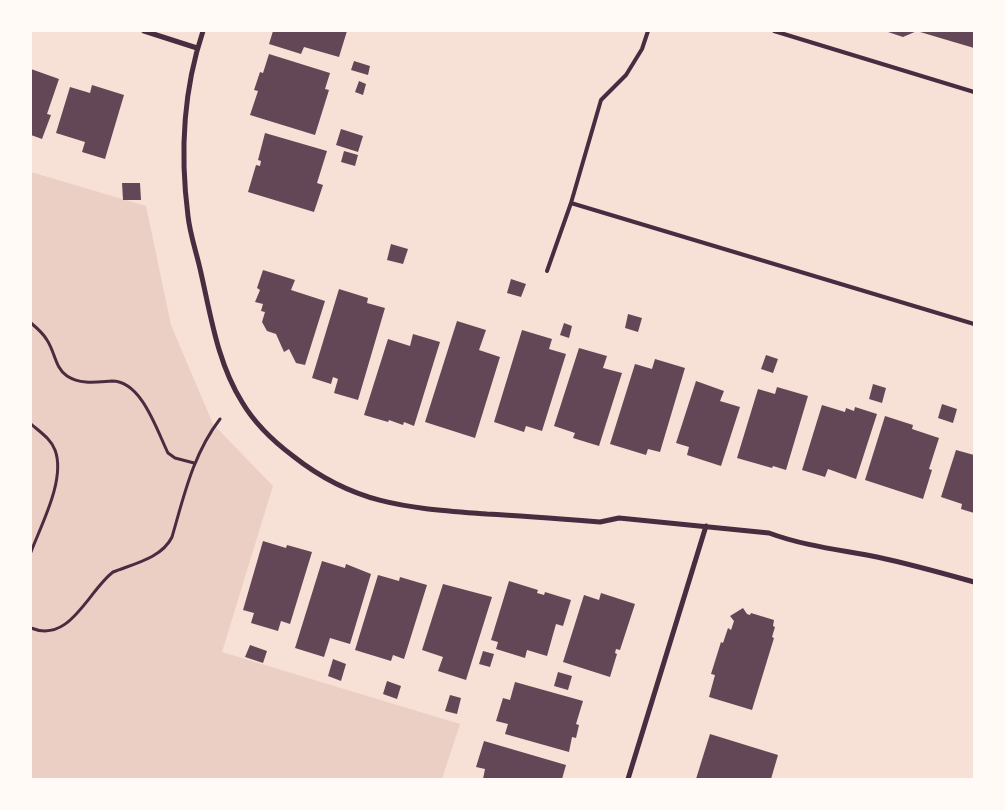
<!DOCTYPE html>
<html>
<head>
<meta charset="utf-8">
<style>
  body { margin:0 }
  #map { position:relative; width:1005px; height:810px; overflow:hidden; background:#f7e1d7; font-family:"Fira Sans Condensed",sans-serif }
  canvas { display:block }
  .frame { position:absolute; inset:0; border:32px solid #fffaf5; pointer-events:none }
</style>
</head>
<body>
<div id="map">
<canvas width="1005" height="810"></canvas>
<div class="frame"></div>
</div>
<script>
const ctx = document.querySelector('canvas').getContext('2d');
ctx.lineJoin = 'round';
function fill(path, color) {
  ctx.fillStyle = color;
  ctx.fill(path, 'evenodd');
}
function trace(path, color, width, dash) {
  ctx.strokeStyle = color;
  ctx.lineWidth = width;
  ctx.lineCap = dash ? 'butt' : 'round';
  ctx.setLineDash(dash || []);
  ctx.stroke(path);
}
const green = new Path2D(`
  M31 172 146 206 171 325 213 424 273 486 222 652 460 724 442 779H31Z`);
const building = new Path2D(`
  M273 31H347L339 57 304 47 301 54 269 44Z
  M885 31H917L903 37Z
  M920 31H974V48L920 32Z
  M269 54 330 73 325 89 329 90 315 135 250 115 258 91 254 90 260 72 263 73Z
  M354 61 370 66 368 75 351 70Z
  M31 69 59 79 47 114 51 115 42 139 31 135Z
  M359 81 366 84 363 95 355 92Z
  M92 85 124 95 105 159 82 152 85 142 56 133 70 87 90 93Z
  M341 129 363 136 358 152 336 145Z
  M265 133 327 151 317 183 323 185 314 212 248 192 256 165 260 166 261 161 258 160Z
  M344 151 358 155 355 166 341 162Z
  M122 183H140L141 200H123Z
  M391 244 408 249 403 264 387 260Z
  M263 270 295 280 291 290 325 301 305 365 296 363 289 349 284 352 276 334 267 331 262 322 265 312 261 311 263 304 255 302 260 290 257 288Z
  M511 279 526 284 521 297 507 293Z
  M339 289 368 298 367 303 385 308 358 400 334 393 338 379 333 377 331 384 312 378Z
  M628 314 642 318 638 332 625 328Z
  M457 321 486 330 479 350 500 357 475 438 425 422Z
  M564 323 572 326 569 338 560 335Z
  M522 330 552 339 549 349 566 354 542 431 526 426 524 432 494 422Z
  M413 334 440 342 414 426 404 422 403 425 389 420 388 422 364 415 388 339 410 346Z
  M579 348 607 356 603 368 622 373 599 446 573 438 575 433 554 426Z
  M766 355 778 359 773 373 761 369Z
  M655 359 685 368 660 452 648 449 646 455 610 444 635 364 652 369Z
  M696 381 724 391 720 401 740 407 721 466 687 455 689 447 676 443Z
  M873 384 886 388 882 403 869 399Z
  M777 387 808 396 786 470 773 466 772 468 737 458 758 389 775 394Z
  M942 404 957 409 953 423 938 418Z
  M822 405 845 412 846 408 854 411 855 407 877 414 856 479 828 469 825 477 802 470Z
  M885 416 913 425 912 429 939 438 929 469 932 470 923 499 865 480Z
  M956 450 974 455V513L961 509 962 504 941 497Z
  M263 541 286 548 287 545 312 552 290 624 281 621 278 631 251 623 254 613 243 610Z
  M322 561 345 568 346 564 371 574 350 644 330 638 324 657 295 648Z
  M378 575 399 581 400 577 427 585 404 659 393 655 391 661 355 650Z
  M509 581 538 590 537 593 544 595 545 592 571 600 563 626 556 624 547 656 527 650 525 658 496 649 498 642 491 640Z
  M443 584 492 597 466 680 438 671 443 657 422 650Z
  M601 593 635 604 620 650 616 649 615 653 617 654 610 677 563 662 584 595 599 600Z
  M743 608 747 614 750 615 751 613 774 620 773 626 775 627 772 637 774 638 752 710 709 697 715 675 711 674 721 642 723 643 728 628 731 630 734 621 730 616Z
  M250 645 267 651 263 663 245 657Z
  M483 651 494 654 490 667 479 664Z
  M333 659 346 664 341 681 328 676Z
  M558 672 572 676 568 690 554 686Z
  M387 681 401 686 397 699 383 694Z
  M515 682 583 701 576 724 579 725 576 738 572 737 569 752 505 734 508 724 496 721 503 698 510 700Z
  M450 695 461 698 457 714 445 711Z
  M710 734 778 755 771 779H696Z
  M484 741 566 765 562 779H483L485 769 476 767Z`);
const path = new Path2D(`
  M31 323C37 328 43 333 47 340 55 352 55 368 67 376 81 385 97 382 112 381 142 381 157 431 168 453L175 458 194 463
  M31 424C40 432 51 439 55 450 66 479 41 525 31 552
  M31 628C70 644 88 591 113 572 133 564 162 558 172 537 184 496 193 454 220 419`);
const service = new Path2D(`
  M774 31 974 92
  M571 203 974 324
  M547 271 571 203 601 100 626 75 642 49 648 31`);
const minor = new Path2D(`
  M144 31 197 48
  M203 31C183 91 180 154 188 216 190 235 197 254 201 273 211 317 218 364 242 402 255 424 273 441 293 456 356 506 410 508 487 514 524 516 562 519 600 522L619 518 769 533C804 546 841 550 877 557 910 564 942 573 974 582
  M628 779 706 526`);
fill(green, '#ebcfc5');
fill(building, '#644757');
trace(path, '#4a2c40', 3);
trace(service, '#4a2c40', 4);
trace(minor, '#4a2c40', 5);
</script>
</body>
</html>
